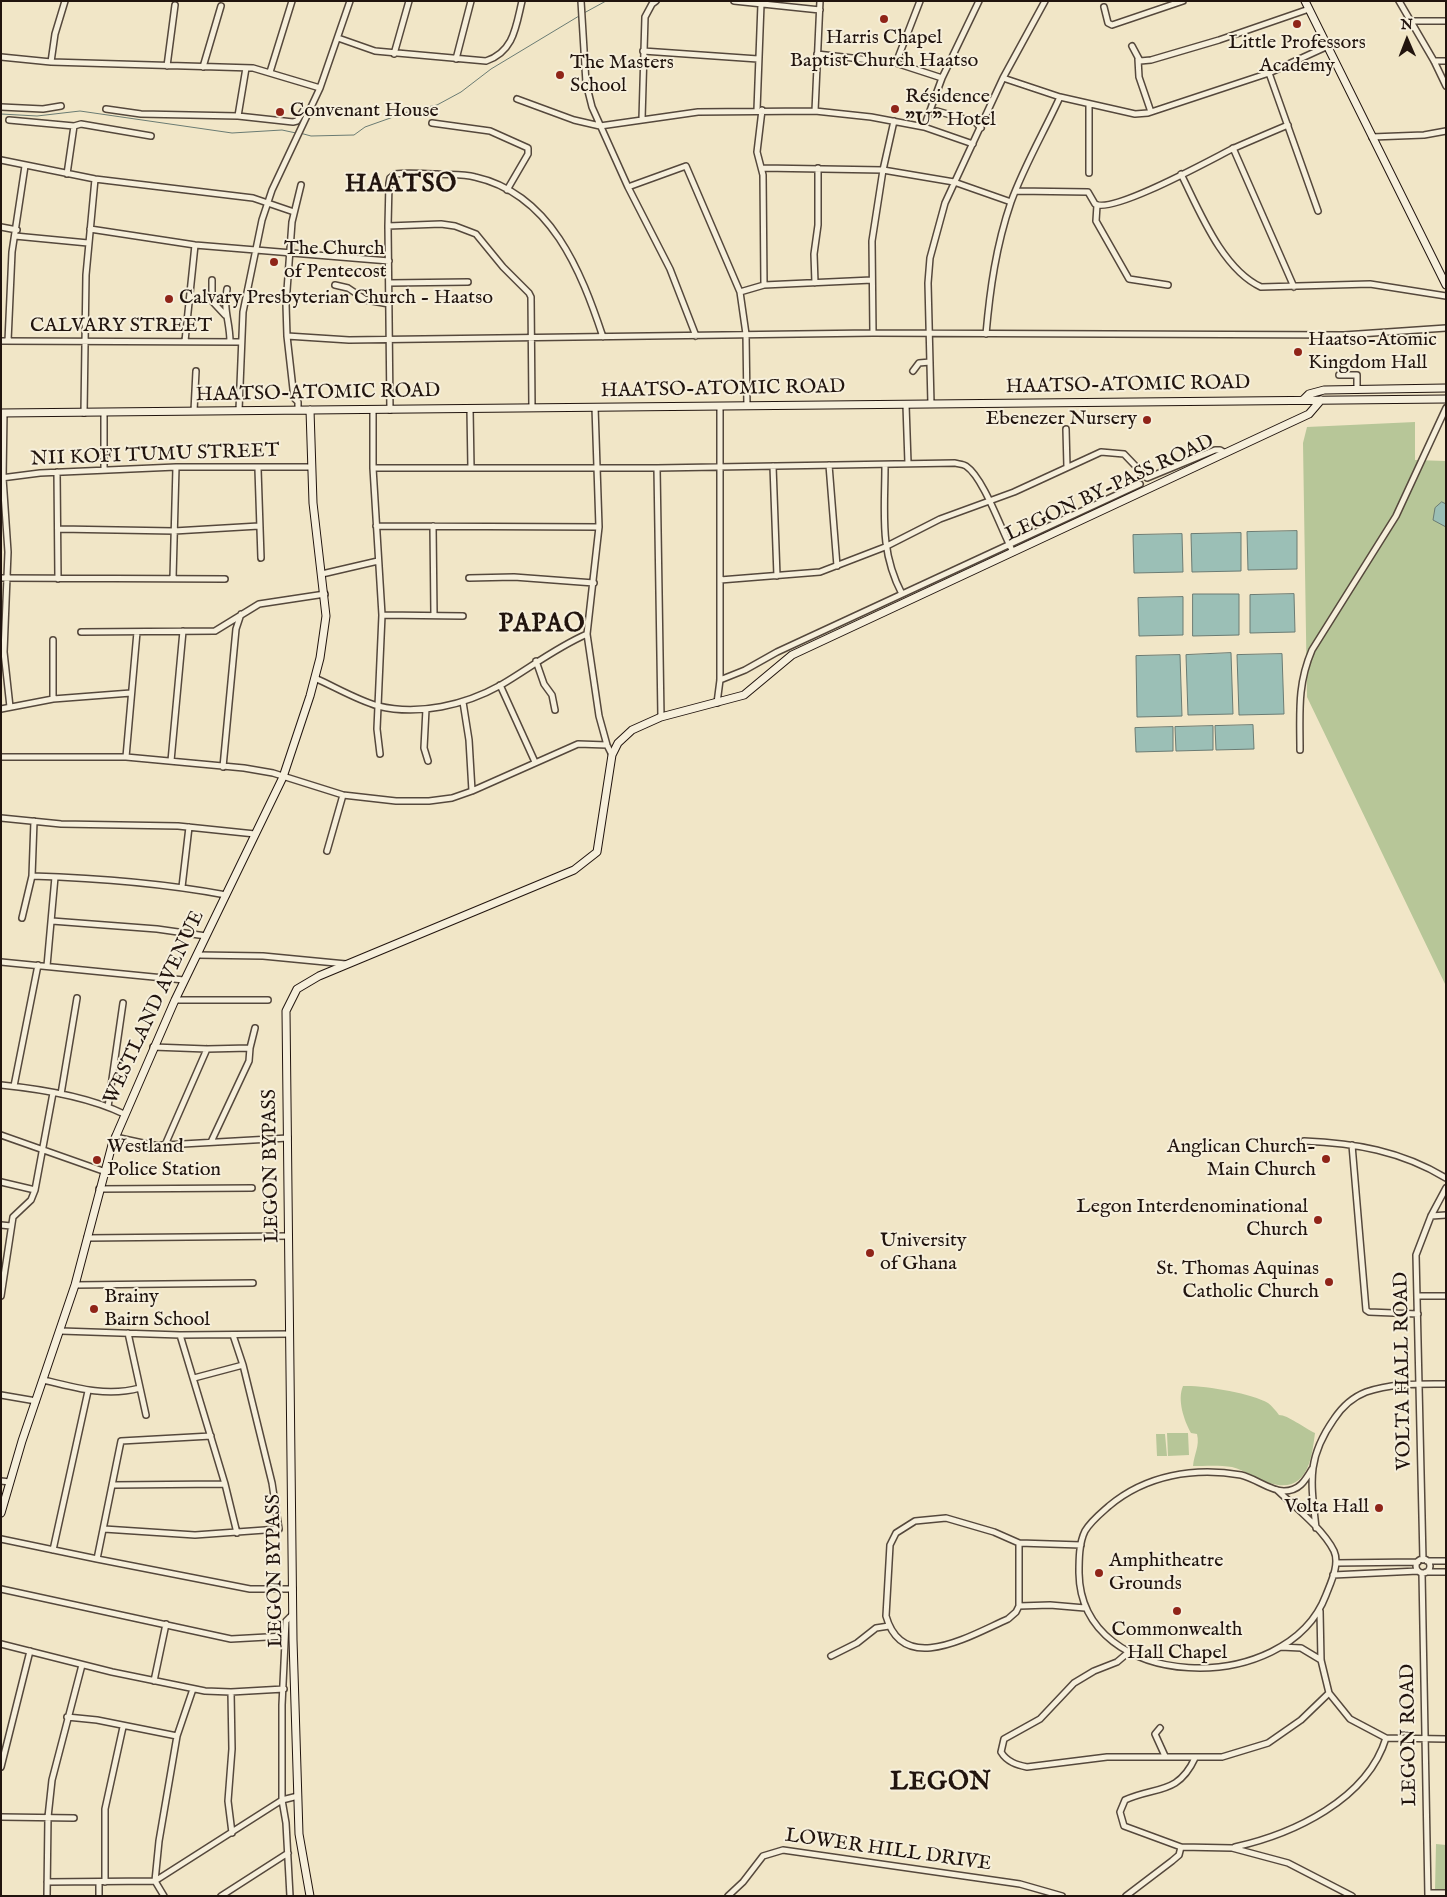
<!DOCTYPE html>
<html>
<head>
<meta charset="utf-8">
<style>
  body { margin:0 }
  #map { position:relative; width:1447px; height:1897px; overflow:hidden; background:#f1e6c7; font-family:"IM FELL English",serif }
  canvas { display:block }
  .frame { position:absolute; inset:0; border:2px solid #21140e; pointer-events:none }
  .north { position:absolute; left:1382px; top:15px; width:50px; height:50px; -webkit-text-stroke:4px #f6efdb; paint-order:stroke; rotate:359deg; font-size:14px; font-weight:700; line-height:20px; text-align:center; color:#21140e }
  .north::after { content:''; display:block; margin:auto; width:18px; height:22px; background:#21140e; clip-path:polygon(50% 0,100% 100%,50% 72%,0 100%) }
</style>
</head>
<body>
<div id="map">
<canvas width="1447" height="1897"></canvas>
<div class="frame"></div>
<div class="north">N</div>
</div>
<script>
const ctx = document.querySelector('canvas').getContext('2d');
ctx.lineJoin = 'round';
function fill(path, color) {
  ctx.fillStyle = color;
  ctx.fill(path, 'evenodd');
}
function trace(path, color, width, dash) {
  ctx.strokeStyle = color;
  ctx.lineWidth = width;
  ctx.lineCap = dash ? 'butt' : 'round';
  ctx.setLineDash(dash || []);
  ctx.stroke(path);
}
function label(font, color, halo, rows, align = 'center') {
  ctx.font = font + ' "IM FELL English",serif';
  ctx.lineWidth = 4;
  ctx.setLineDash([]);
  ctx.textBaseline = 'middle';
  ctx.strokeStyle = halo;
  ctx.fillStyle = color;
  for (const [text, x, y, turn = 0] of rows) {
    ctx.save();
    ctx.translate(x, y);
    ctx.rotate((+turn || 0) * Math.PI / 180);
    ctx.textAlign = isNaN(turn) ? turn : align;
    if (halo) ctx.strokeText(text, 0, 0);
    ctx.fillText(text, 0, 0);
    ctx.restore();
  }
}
const green = new Path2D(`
  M1415 422V460L1446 461V986L1307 697 1303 443 1307 427Z
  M1183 1386C1202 1385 1252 1393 1268 1403 1272 1406 1276 1411 1279 1415 1288 1415 1304 1428 1315 1433 1312 1455 1309 1489 1278 1485 1263 1483 1247 1471 1232 1467 1220 1465 1205 1466 1193 1466 1194 1454 1200 1446 1197 1434L1191 1433C1184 1420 1177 1400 1183 1386Z
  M1167 1433H1188L1189 1455 1168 1456Z
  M1156 1434H1165L1167 1456H1157Z
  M1436 1844 1446 1845V1890H1435Z`);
const water = new Path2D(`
  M1442 502 1446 504V527L1433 520 1435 508Z
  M1297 531V569L1248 570 1247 532Z
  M1241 533V571L1192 572 1191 534Z
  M1182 534 1183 572 1134 573 1133 535Z
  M1193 594H1239V635L1193 636Z
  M1294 594 1295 632 1250 633V595Z
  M1183 597V635L1139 636 1138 598Z
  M1231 653 1233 714 1188 715 1186 655Z
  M1282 654 1284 714 1239 715 1237 655Z
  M1180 655 1182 716 1137 717 1136 656Z
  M1253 725 1254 749 1216 750 1215 726Z
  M1213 726V750L1176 751 1175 727Z
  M1173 727V751L1136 752 1135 728Z`);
const stream = new Path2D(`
  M584 13 606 1
  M1 114 37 116 80 111 232 133 282 130 296 133
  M300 133 311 136 354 135 365 127 413 110 437 105 461 92 491 69 579 16`);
const street = new Path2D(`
  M581 1 586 83 592 107 628 187 670 269 696 336
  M734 1 820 10
  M1399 1 1434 61 1446 86
  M1104 7 1108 23 1112 25 1183 1
  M1410 21H1446
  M338 38 375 51 486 61C514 52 516 26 522 1
  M1132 46 1140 61 1151 60 1219 40 1309 9
  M643 51 758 59
  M394 54 409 1
  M817 54 896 63 942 78
  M1 57 51 62 253 68 320 88
  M456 59 471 1
  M1138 59 1139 77 1151 112
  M1434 61H1446
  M51 62 55 34 65 1
  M896 63 920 1
  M167 66 175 5
  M203 67 221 6
  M270 72 292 1
  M1269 73 1318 211
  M1003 78 1060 97 1135 114 1148 113 1269 73 1328 46
  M517 99 574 120 600 126 698 112 815 111 871 117 924 127 973 144
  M1089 104V173
  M1 107 43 109 61 106
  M106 109 141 114 238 116 246 68
  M757 110 761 4
  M762 110 757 152 763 175 764 285
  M815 111 820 1
  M937 111 975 122 981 128
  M238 116 293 122 297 121 303 111 310 112
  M642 119 645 17 652 4 656 1
  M9 120 74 126 81 124 151 136
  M432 123 490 131 528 148V154L507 190
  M924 127 942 78 979 1
  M1372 137 1424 135 1446 131
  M1233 148 1294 287
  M1 160 95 179 253 198 294 212
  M762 168 883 170 954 182 1011 202
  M67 174 74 126
  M1181 174C1199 210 1222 269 1261 287L1370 284 1446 296
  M628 187 686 166 740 292 746 334 747 406
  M1016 191 1088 192 1095 204C1113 214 1210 160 1232 149 1250 141 1269 133 1288 125
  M1097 205 1096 221 1129 279 1168 285
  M388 226 441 224 455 226 476 234 503 267 529 293 531 297 532 408
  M1 227 17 230
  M90 229 195 245 389 261
  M15 236 88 243
  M212 280V301L225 315
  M389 283 468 282
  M815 283 814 254 818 225V168
  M335 285 348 288 366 300 389 304
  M227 289C223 312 230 321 230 342
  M740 292 764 285 872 280
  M873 333 872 241 883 170 894 121
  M986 334C990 289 996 246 1011 202 1024 166 1044 132 1060 97
  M287 336 349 340 873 333 1344 335 1446 328
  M1 341 241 342
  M8 341 12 252 25 166
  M185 341 195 245
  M913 371 919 363 930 362
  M1339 375H1357V390
  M931 404 928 283 930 258 945 203 1003 78 1045 1
  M906 405 908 463
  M595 407 599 527 587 634 599 716 607 745 612 755
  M470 409 471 468
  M239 410 243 312 262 220 272 190 320 88 350 1
  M298 410V402L294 398 287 336 286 304 292 222 301 185
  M373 410V468L382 615 377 729 380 754
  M390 410 388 226 389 183 390 178 395 174C408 172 423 174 437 174 449 175 463 174 475 177 551 194 581 271 603 337
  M194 411 196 371
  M4 413 3 478 8 552 4 652 10 707
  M84 413 86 275 95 179
  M104 413V470
  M1066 429 1067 467
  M829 465 837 566
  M885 465C885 513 879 550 902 594
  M773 466 777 576
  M373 468H657L955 463C958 464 963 464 966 466 984 478 1002 532 1013 552
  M657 468 661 717
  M258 469 261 558
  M57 472 58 579
  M1 478 40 473 176 467H311
  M376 526 599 527
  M433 526 434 615
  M59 529 174 531 259 526
  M322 574 378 561
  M1 578 225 579
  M173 578 176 467
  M469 578 514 577 594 583
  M720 580 820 572 885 547 940 519 1014 492 1101 452 1124 454 1147 478 1215 450H1220L1225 453
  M382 615 463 616
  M81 632 215 631 259 604 325 594
  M536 661 544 684 552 695 555 710
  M315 678C335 687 357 700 378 706 419 716 465 705 501 685 530 668 555 648 587 634
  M720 680 745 670 777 652 1140 484
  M500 685 535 762
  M53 699V640
  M463 702 469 740 472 791
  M717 703 720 680V406
  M1 709 53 699 131 693
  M426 709 424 748 428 761
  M1300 750C1300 713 1297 685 1312 650L1396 516 1446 408
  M1 757H126L244 768 273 773 343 795 396 801H429L452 798 472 791 578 744 607 745
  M126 757 137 632
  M171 761 183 631
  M223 767 236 629 241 614
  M1 818 61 824 178 826 255 834
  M327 851 343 795
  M32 876C98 878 162 883 226 895
  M182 887 189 827
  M22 918 32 876 34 821
  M52 921 157 929 206 936
  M197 955 263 956 346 964
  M1 962 184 980
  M47 966 55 877
  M175 1000H268
  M153 1047 207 1049 250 1048 255 1028
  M1 1085C41 1089 87 1096 124 1114
  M14 1086 38 965
  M61 1094 77 998
  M108 1107 123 1003
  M1 1135 103 1171
  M115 1137 152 1145H165L288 1138
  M1304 1141C1355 1143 1401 1151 1446 1178
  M211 1142 249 1061 250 1048
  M165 1145 207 1049
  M1352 1145 1366 1310 1369 1312 1418 1314
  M1 1182 35 1190
  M99 1189 252 1188
  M1431 1216 1446 1215
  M1 1225 11 1226
  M87 1238 289 1236
  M75 1285 253 1283
  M1 1296 13 1217 31 1200 35 1190 53 1093
  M1417 1296H1446
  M61 1331 180 1335 290 1334
  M128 1333 146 1415
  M180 1335 225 1484 237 1533
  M194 1378 243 1365
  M44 1380C76 1388 107 1397 140 1388
  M1 1395 36 1401
  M1 1481 10 1482
  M113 1485 225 1484
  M1277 1490C1294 1506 1323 1529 1334 1551 1340 1564 1331 1582 1326 1595 1287 1698 1081 1693 1079 1573 1079 1560 1079 1543 1085 1531 1091 1521 1100 1514 1109 1506 1146 1475 1194 1467 1241 1475 1255 1478 1270 1491 1284 1491 1299 1491 1305 1481 1312 1469
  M1316 1528C1311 1482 1306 1459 1334 1419 1342 1407 1353 1397 1366 1392 1391 1383 1419 1384 1446 1384
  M104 1529 195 1535 279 1529 272 1483 243 1365 233 1335
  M1 1539 97 1559 121 1441 211 1436
  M1019 1543V1606
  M1081 1545 1019 1543 994 1532 946 1518 915 1521 896 1533 890 1545 886 1616C903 1677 971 1635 1008 1619L1016 1612 1019 1606 1050 1605 1085 1608
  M53 1550 88 1391
  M97 1559 250 1589H293
  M1416 1566a7 7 0 1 1 14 0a7 7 0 1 1-14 0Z
  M1423 1560 1416 1255 1431 1216 1446 1188
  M1427 1561H1446
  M1336 1563 1418 1562
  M1426 1572H1446
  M1422 1573 1428 1896
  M1333 1575 1418 1571
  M1 1589 231 1639 285 1636
  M1320 1611 1321 1660 1329 1693 1350 1719 1386 1738 1446 1739
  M1 1644 112 1672 205 1691 231 1692 284 1689
  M1281 1647 1301 1648 1321 1660
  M1130 1651 1117 1662 1094 1671 1074 1683 1040 1719 1004 1739 1001 1752C1007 1762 1017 1765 1027 1767L1107 1757H1222L1268 1743 1301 1720 1329 1693
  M831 1656 857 1643 876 1628 889 1626
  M154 1681 166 1624
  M231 1692 232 1749 228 1801 232 1833
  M67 1717 97 1720 177 1736
  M1160 1728 1155 1734 1165 1756
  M1195 1758C1178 1795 1156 1786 1125 1800L1120 1812 1124 1826 1181 1847 1232 1848 1288 1863 1352 1896
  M1 1767 30 1651
  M1 1817 74 1818
  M1235 1847C1293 1834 1367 1800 1386 1738
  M47 1882 155 1881 282 1800 298 1796
  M99 1882V1896
  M105 1882V1809L123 1727
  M1428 1893H1446
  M47 1896 48 1817 52 1780 82 1665
  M164 1896 155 1881 159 1841 177 1736 193 1689
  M221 1896 288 1853
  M290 1896 286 1823 282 1800V1705L286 1621 292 1615
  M728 1896 743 1882 763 1856 783 1850 1020 1884 1062 1896
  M1126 1896 1172 1861 1179 1855 1181 1847`);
const secondary = new Path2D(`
  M1305 1 1446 285
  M1303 400 1309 394 1324 390 1446 388
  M1 413 1446 399
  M1 1513 22 1441 75 1285 112 1145 175 1000 283 777 310 696 320 658 326 616 313 503 310 410
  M310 1896 299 1834 293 1640 286 1011 297 989 319 976 574 870 597 852 612 755 618 743 632 730 661 717 744 695 792 655 1281 427 1309 414 1321 400`);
const markers = [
  [884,19,5,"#8f2418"],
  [1297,24,5,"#8f2418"],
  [560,75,5,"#8f2418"],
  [895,109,5,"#8f2418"],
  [280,112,5,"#8f2418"],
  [274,262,5,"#8f2418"],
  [169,299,5,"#8f2418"],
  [1298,352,5,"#8f2418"],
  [1147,420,5,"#8f2418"],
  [1326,1159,5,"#8f2418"],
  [97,1160,5,"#8f2418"],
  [1318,1220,5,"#8f2418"],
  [870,1253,5,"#8f2418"],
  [1329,1282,5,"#8f2418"],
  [94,1309,5,"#8f2418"],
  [1379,1508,5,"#8f2418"],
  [1099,1573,5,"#8f2418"],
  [1177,1611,5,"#8f2418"]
];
const poiNames = [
  ["Harris Chapel",884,39,"center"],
  ["Baptist Church Haatso",884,62,"center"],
  ["Little Professors",1297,44,"center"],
  ["Academy",1297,67,"center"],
  ["The Masters",570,64],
  ["School",570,87],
  ["Résidence",905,98],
  ["\"U\" Hotel",905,121],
  ["Convenant House",290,112],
  ["The Church",284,250],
  ["of Pentecost",284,273],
  ["Calvary Presbyterian Church - Haatso",179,299],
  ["Haatso-Atomic",1308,341],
  ["Kingdom Hall",1308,364],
  ["Ebenezer Nursery",1137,420,"right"],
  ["Westland",107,1148],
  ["Police Station",107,1171],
  ["Anglican Church-",1316,1148,"right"],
  ["Main Church",1316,1171,"right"],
  ["Legon Interdenominational",1308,1208,"right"],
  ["Church",1308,1231,"right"],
  ["University",880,1242],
  ["of Ghana",880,1265],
  ["St. Thomas Aquinas",1319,1270,"right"],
  ["Catholic Church",1319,1293,"right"],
  ["Brainy",104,1298],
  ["Bairn School",104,1321],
  ["Volta Hall",1369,1508,"right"],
  ["Amphitheatre",1109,1562],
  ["Grounds",1109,1585],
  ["Commonwealth",1177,1631,"center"],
  ["Hall Chapel",1177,1654,"center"]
];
const streetNames = [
  ["CALVARY STREET",121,327],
  ["HAATSO-ATOMIC ROAD",1128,386,-1],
  ["HAATSO-ATOMIC ROAD",723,390,-1],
  ["HAATSO-ATOMIC ROAD",318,394,-1],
  ["NII KOFI TUMU STREET",155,456,-2],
  ["LEGON BY-PASS ROAD",1110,489,-25],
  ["WESTLAND AVENUE",155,1008,-65],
  ["LEGON BYPASS",272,1166,-91],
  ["VOLTA HALL ROAD",1404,1371,-91],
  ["LEGON BYPASS",276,1571,-91],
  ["LEGON ROAD",1410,1735,-91],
  ["LOWER HILL DRIVE",888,1851,8]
];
const districtNames = [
  ["HAATSO",401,186],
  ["PAPAO",542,626],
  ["LEGON",941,1784]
];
fill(green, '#b7c698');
fill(water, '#9bbfb6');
trace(water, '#6a7b73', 1);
trace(stream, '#6a7b73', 1);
trace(street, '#55483c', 8);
trace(secondary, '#21140e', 9);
trace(street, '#f6efdb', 5);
trace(secondary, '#f6efdb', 7);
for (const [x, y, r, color] of markers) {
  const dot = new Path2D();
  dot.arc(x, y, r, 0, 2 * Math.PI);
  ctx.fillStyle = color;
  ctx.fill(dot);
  trace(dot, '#f6efdb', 2);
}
label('20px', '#21140e', '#f6efdb', poiNames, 'left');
label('20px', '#21140e', '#f6efdb', streetNames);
ctx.letterSpacing = '1px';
label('bold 25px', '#21140e', '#f6efdb', districtNames);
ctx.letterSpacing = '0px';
</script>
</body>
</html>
